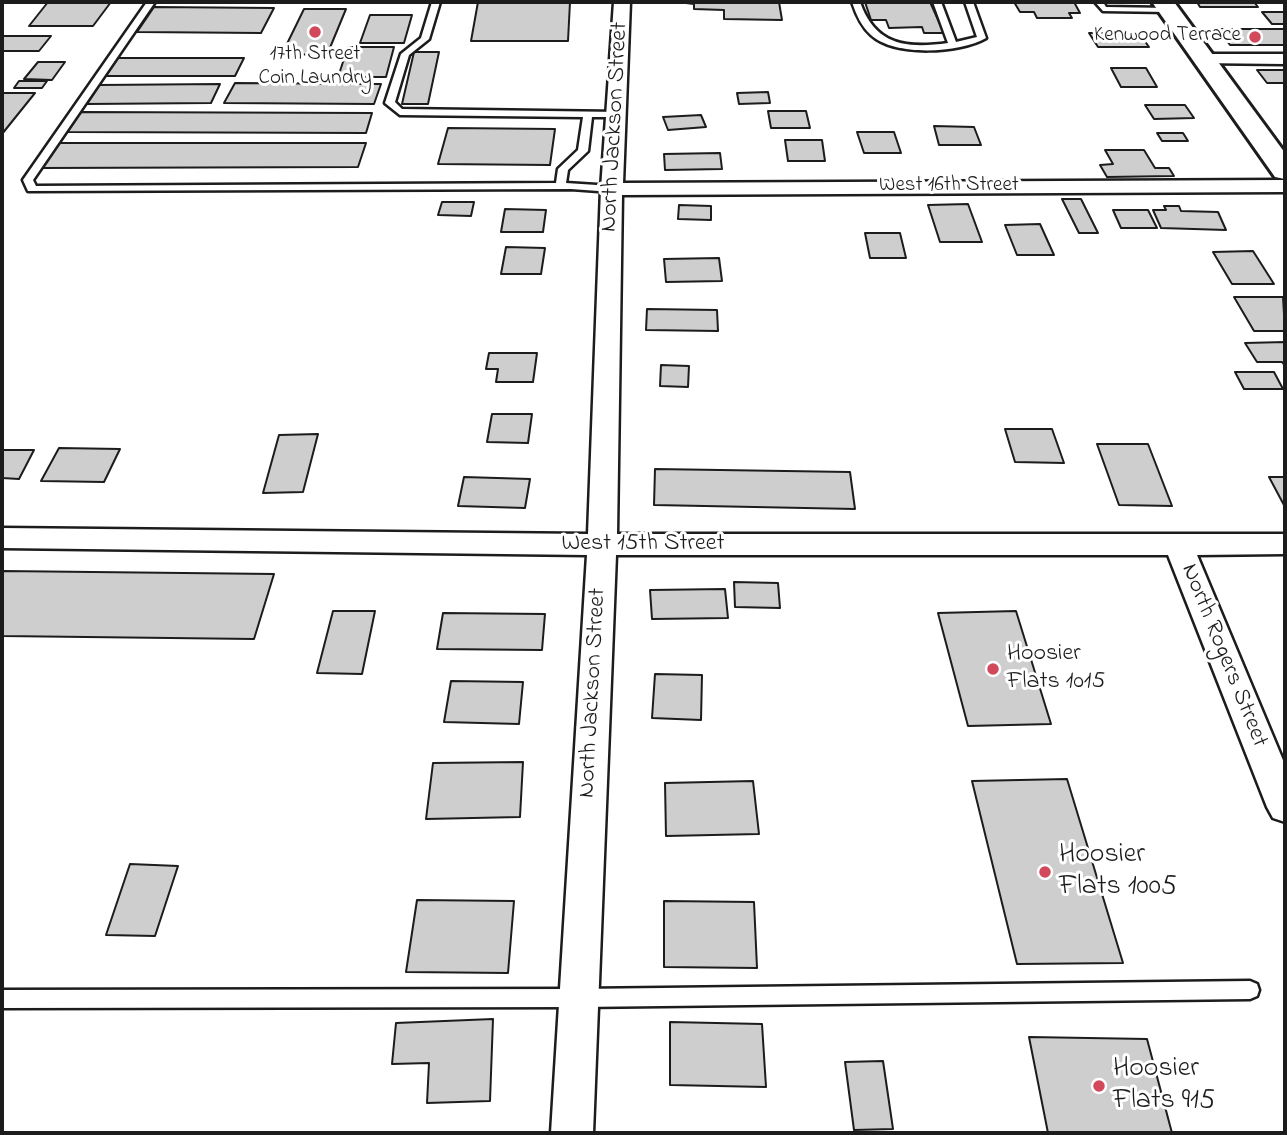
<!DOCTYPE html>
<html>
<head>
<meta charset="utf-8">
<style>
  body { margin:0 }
  #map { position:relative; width:1287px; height:1135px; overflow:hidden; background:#fff; font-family:"Indie Flower",sans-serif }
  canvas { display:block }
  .frame { position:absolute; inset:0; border:4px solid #1c1c1c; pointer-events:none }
</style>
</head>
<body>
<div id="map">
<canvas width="1287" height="1135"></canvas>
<div class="frame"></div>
</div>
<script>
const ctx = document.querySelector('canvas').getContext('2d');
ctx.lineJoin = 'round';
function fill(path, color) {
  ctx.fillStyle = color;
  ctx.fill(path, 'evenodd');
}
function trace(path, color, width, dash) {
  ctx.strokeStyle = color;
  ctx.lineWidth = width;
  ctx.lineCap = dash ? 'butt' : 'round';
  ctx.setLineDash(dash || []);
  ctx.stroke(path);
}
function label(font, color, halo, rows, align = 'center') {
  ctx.font = font + ' "Indie Flower",sans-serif';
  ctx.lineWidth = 6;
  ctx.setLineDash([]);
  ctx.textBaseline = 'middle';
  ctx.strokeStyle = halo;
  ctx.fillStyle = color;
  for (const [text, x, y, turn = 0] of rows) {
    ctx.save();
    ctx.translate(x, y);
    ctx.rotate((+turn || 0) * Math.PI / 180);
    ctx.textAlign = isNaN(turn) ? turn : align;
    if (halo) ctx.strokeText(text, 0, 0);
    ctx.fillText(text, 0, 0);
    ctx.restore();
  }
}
const building = new Path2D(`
  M48 2H111L93 26H29Z
  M478 2H570L568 41H471Z
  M678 2H779L782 20 724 19V10L694 9V4Z
  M865 2H930L944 33H924L922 27 889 28 886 20H871Z
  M1014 2H1074L1080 13H1069L1072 18H1037L1034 12H1020Z
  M1197 2H1254L1258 7H1200Z
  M154 7 274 8 261 33 137 32Z
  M304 9H346L327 55 282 54Z
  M1262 12H1285V24H1272Z
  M370 15H412L404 43H360Z
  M1218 29H1285V45H1230Z
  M1089 33H1139L1149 47H1098Z
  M2 36H51L39 51H2Z
  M348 47H394L386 77H338Z
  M414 52H439L428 104H402Z
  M116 58H244L235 76H105Z
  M38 62H65L52 80 24 79Z
  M1111 68H1146L1157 87H1121Z
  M1257 70H1285V83H1267Z
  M19 81H47L42 88H14Z
  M235 83 381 84 374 104 224 103Z
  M220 84 211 103 87 104 99 85Z
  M768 92 770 103 739 104 737 93Z
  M2 93H35L2 134Z
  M1145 105H1185L1194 118 1154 119Z
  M768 111H806L810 128H771Z
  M81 112 372 113 366 133 67 132Z
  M701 115 706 127 668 130 663 117Z
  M934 126 974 127 981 145H939Z
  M448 128 555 129 550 165 438 164Z
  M857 132H894L901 153H864Z
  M1157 133H1183L1188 141H1162Z
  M785 140H822L825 161H788Z
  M56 143H366L358 167 40 168Z
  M1105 150H1144L1155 168H1169L1174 176 1107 177 1100 165 1113 164Z
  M720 153 722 169 665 170 664 154Z
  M1062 199H1081L1098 233H1079Z
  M442 202H474L471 216 438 215Z
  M968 204 982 242H940L928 205Z
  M679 205 711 206V220L678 219Z
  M1164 206H1179L1181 211 1218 212 1226 230 1161 228 1153 210H1166Z
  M505 209 546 210 543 232H501Z
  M1113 210H1148L1157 228H1121Z
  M1040 224 1054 255H1017L1005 225Z
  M865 233H900L906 258H870Z
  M506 247 545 248 541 274H501Z
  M1253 251 1274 284H1232L1213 252Z
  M719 258 722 281 666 282 664 259Z
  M1234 297H1283L1285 331H1254Z
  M647 309 717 310 718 331 646 330Z
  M1285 342V366L1282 362H1257L1245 343Z
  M489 353H537L533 382H496L498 369H486Z
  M661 365 689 366 688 387 660 386Z
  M1235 372H1274L1283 389H1244Z
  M492 414H532L528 443 487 442Z
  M1005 429H1052L1064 463 1015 462Z
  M318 434 303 492 263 493 279 435Z
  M1097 444H1148L1172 506 1119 505Z
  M59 448 120 449 104 482 41 481Z
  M2 450H34L19 479 2 478Z
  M655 469 850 472 855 509 654 505Z
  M464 477 530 479 525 508 458 506Z
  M1269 477H1285V507Z
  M2 571 274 574 254 639 2 636Z
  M734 582 778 583 780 608 735 607Z
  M725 589 728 618 652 619 650 590Z
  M333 611H375L362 674 317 673Z
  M1016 611 1051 724 968 726 938 613Z
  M443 613 545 614 542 650 437 649Z
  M655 674 702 675 701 720 652 718Z
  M451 681 523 682 519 724 444 722Z
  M523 762 520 817 426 819 433 763Z
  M1067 779 1123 963 1017 964 972 781Z
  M753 781 759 834 666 836 665 783Z
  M130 864 178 866 155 936 106 935Z
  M417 900 514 901 508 973 406 972Z
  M664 901 754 902 757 968 664 967Z
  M493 1019 490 1101 427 1103 429 1063 392 1064 396 1023Z
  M670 1022 762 1024 766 1087 670 1085Z
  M1029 1037 1147 1039 1172 1133H1048Z
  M883 1061 893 1129 854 1130 845 1062Z`);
const lane = new Path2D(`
  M147 2H155L33 180 36 186 556 183 558 169 578 150 583 117 400 115 385 103 401 54 421 38 432 2H440L429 39 409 55 395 102 402 109 619 112 621 114 616 117H592L588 151 568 170 566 183 612 186 617 189 612 192 571 189 28 191 23 180Z
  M852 2H860C875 45 906 49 948 43L933 2H941L956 42 977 37 965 2H973L986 38C960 53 895 57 871 35 861 26 856 14 852 2Z
  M1095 2H1103L1106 7 1169 8 1173 10 1169 12 1103 11Z
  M1250 981 1257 984 1259 990 1257 996 1250 999 579 1007 2 1008V990L579 989Z`);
const street = new Path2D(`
  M614 2H630L623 183 1285 180V192L622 195 617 534H1285V554L1197 555 1285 765V822L1273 818 1267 807 1168 555H616L593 1133H551L587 555 2 548V528L588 534 601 189Z
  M1203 54H1285V64L1197 63 1194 59Z`);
const secondary = new Path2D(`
  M1152 2H1174L1285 153V179L1275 177Z`);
const markers = [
  [315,32,7,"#d1495b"],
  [1255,37,7,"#d1495b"],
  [993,669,7,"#d1495b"],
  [1045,872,7,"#d1495b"],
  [1099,1086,7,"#d1495b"]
];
const farPoinames = [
  ["Kenwood Terrace",1241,37],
  ["17th Street",315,56,"center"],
  ["Coin Laundry",315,80,"center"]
];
const farStreetnames = [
  ["West 16th Street",949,187]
];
const streetNames = [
  ["North Jackson Street",616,127,-87],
  ["West 15th Street",643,545],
  ["North Rogers Street",1223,656,68],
  ["North Jackson Street",594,693,-87]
];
const poiNames = [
  ["Hoosier",1007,655],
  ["Flats 1015",1007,683]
];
const nearPoinames = [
  ["Hoosier",1059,856],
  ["Flats 1005",1059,888],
  ["Hoosier",1113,1070],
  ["Flats 915",1113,1102]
];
fill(building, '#cecece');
trace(building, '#1c1c1c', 2);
trace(lane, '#1c1c1c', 5);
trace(street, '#1c1c1c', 5);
trace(secondary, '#1c1c1c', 6);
fill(lane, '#fff');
fill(street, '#fff');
fill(secondary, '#fff');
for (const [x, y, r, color] of markers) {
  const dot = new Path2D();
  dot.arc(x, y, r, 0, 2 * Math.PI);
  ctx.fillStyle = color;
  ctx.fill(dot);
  trace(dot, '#fff', 2.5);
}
label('21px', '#1c1c1c', '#fff', farPoinames, 'right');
label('21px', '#1c1c1c', '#fff', farStreetnames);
label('24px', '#1c1c1c', '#fff', streetNames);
label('24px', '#1c1c1c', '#fff', poiNames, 'left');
label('28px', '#1c1c1c', '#fff', nearPoinames, 'left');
</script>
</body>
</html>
